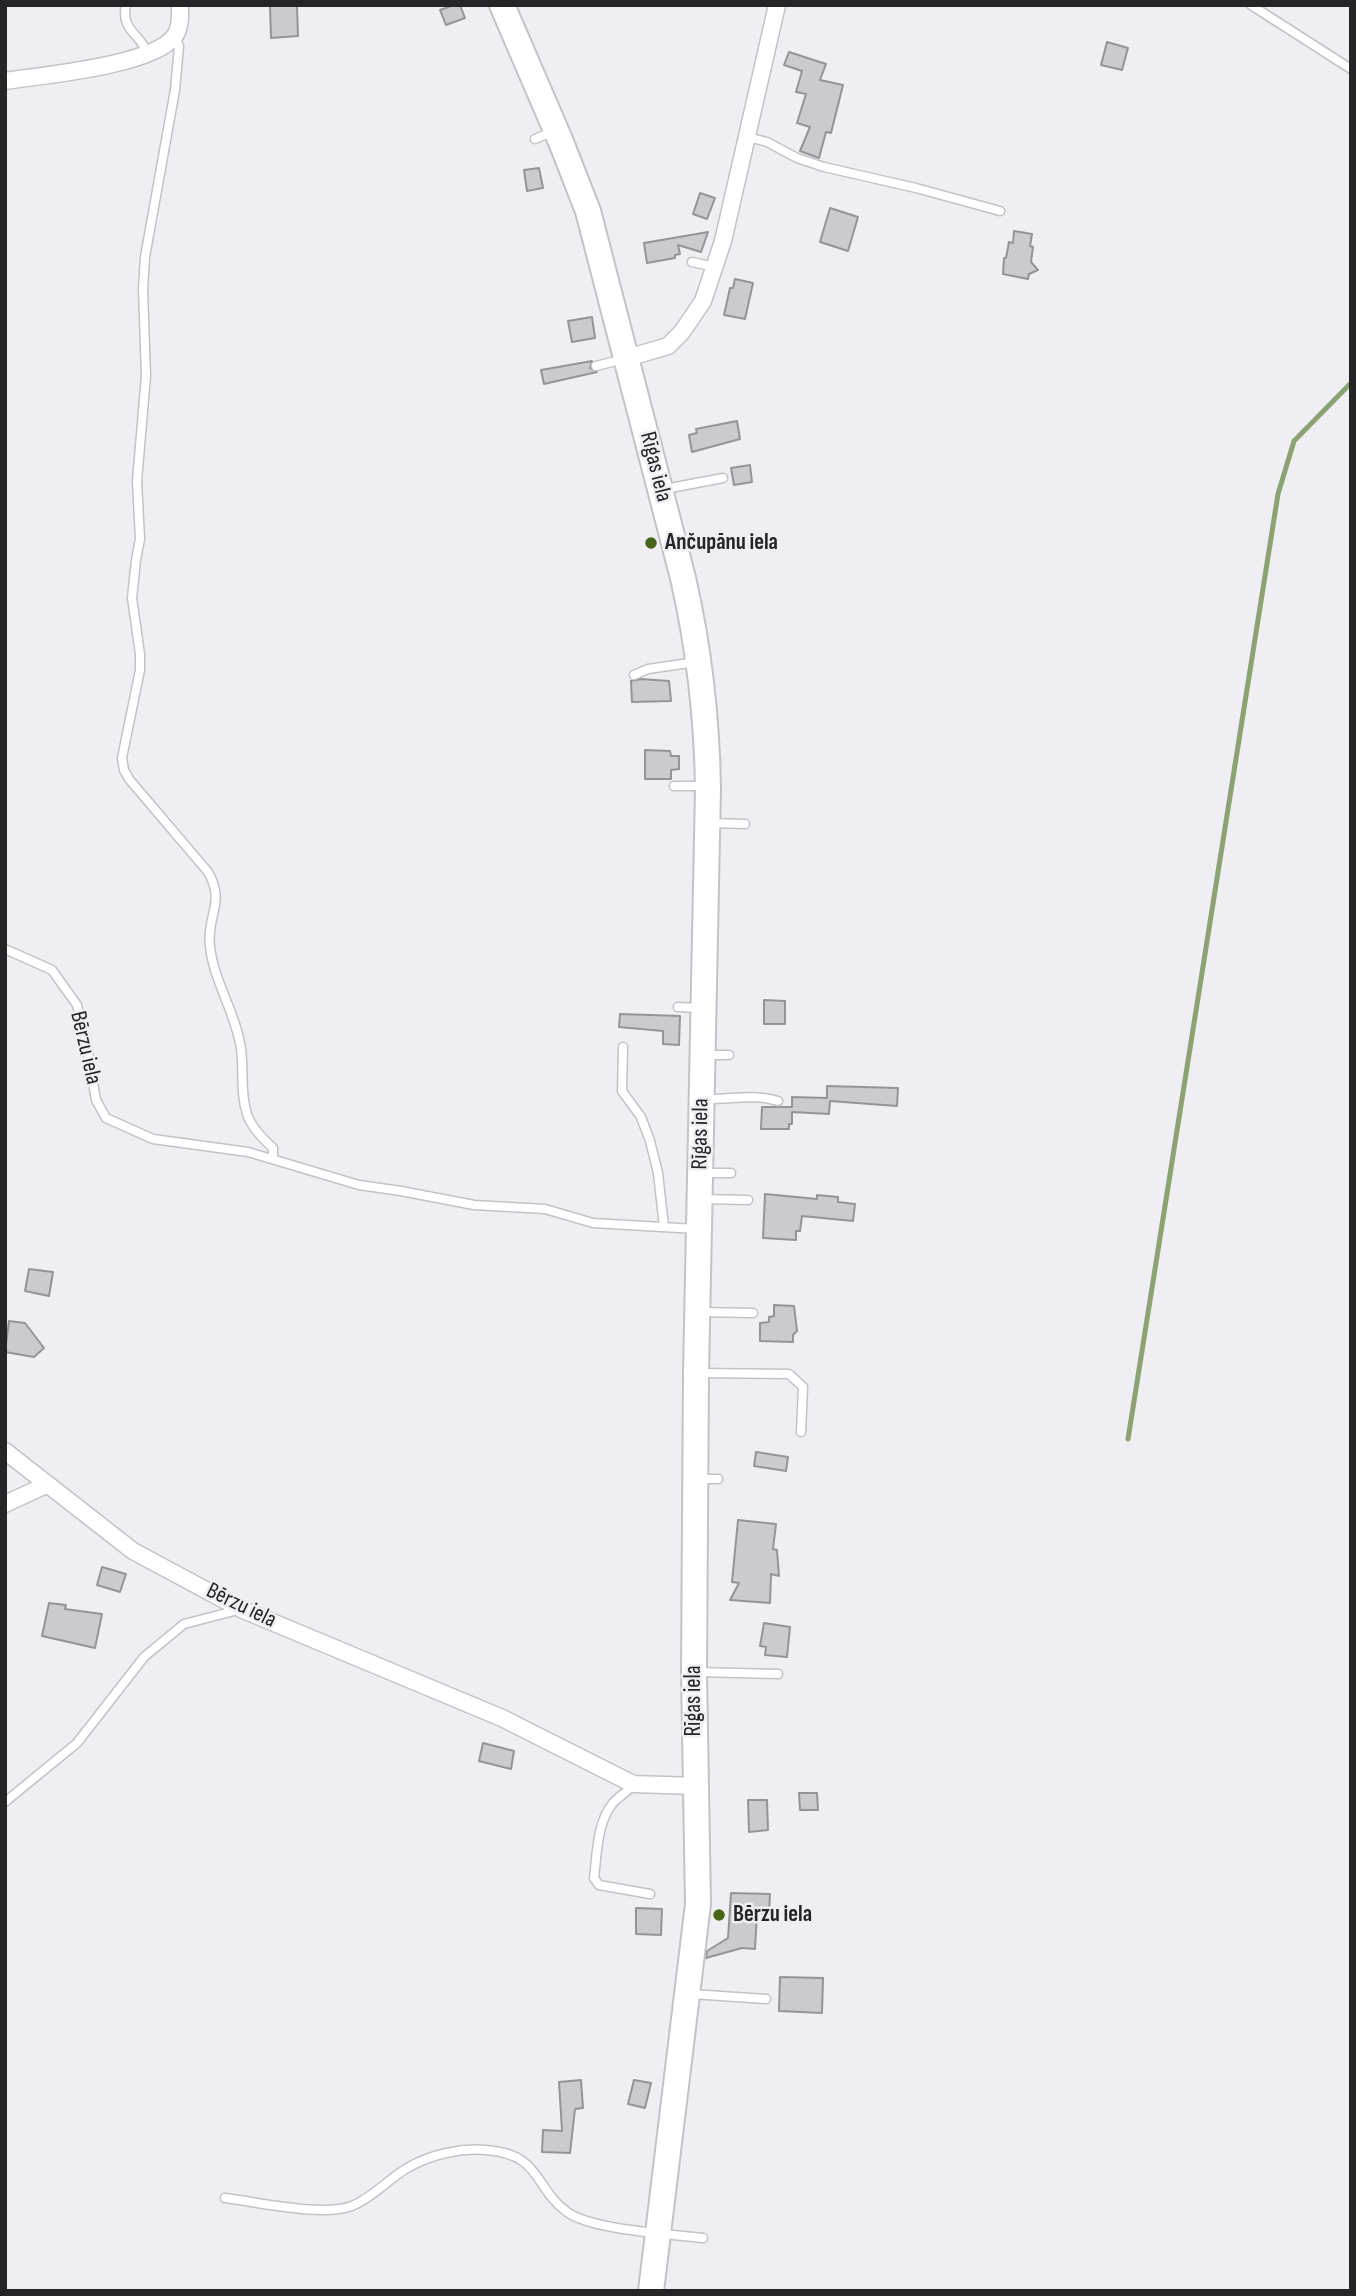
<!DOCTYPE html>
<html>
<head>
<meta charset="utf-8">
<style>
  body { margin:0 }
  #map { position:relative; width:1356px; height:2296px; overflow:hidden; background:#efeef2; font-family:"Sofia Sans Condensed",sans-serif }
  canvas { display:block }
  .frame { position:absolute; inset:0; border:7px solid #252527; pointer-events:none }
</style>
</head>
<body>
<div id="map">
<canvas width="1356" height="2296"></canvas>
<div class="frame"></div>
</div>
<script>
const ctx = document.querySelector('canvas').getContext('2d');
ctx.lineJoin = 'round';
function trace(path, color, width, dash) {
  ctx.strokeStyle = color;
  ctx.lineWidth = width;
  ctx.lineCap = dash ? 'butt' : 'round';
  ctx.setLineDash(dash || []);
  ctx.stroke(path);
}
function fill(path, color) {
  ctx.fillStyle = color;
  ctx.fill(path, 'evenodd');
}
function label(font, color, halo, rows, align = 'center') {
  ctx.font = font + ' "Sofia Sans Condensed",sans-serif';
  ctx.lineWidth = 5;
  ctx.setLineDash([]);
  ctx.textBaseline = 'middle';
  ctx.strokeStyle = halo;
  ctx.fillStyle = color;
  for (const [text, x, y, turn = 0] of rows) {
    ctx.save();
    ctx.translate(x, y);
    ctx.rotate((+turn || 0) * Math.PI / 180);
    ctx.textAlign = isNaN(turn) ? turn : align;
    if (halo) ctx.strokeText(text, 0, 0);
    ctx.fillText(text, 0, 0);
    ctx.restore();
  }
}
const stream = new Path2D(`
  M1128 1439 1278 494 1294 441 1351 383`);
const building = new Path2D(`
  M270 5H297L298 36 271 38Z
  M454 5H460L465 18 446 25 440 10Z
  M1107 42 1128 48 1122 70 1101 65Z
  M789 52 826 64 820 80 843 85 831 133 826 132 819 158 800 151 810 127 797 123 806 94 796 92 802 71 784 65Z
  M539 168 543 188 527 191 524 170Z
  M700 193 715 198 707 219 693 214Z
  M830 208 858 217 848 251 820 242Z
  M1014 231 1032 234 1030 246 1033 247 1031 262 1038 270 1029 274 1028 279 1003 274 1004 258H1006L1009 242 1013 243Z
  M708 232 701 252 678 245 680 254 675 255V258L647 263 644 243Z
  M735 279 753 283 745 319 724 315 730 288H733Z
  M592 317 595 338 572 342 568 321Z
  M592 361 590 368 597 372 544 384 541 370Z
  M737 421 740 439 692 452 689 435 697 433 696 429Z
  M750 465 752 482 734 485 731 468Z
  M641 679 669 681 671 701 632 702 631 681Z
  M645 750 670 751 671 756H679V769L671 770V779H645Z
  M764 1000 785 1001V1024H764Z
  M620 1014 680 1016 679 1045 663 1044V1031L619 1027Z
  M827 1086 898 1088 897 1106 830 1101 829 1114 792 1112V1124H789V1129H761L762 1107H792V1097L827 1098Z
  M765 1194 817 1199V1195L838 1197V1202L855 1204 853 1221 802 1216 800 1231H796V1240L763 1238Z
  M29 1269 53 1272 49 1296 25 1291Z
  M774 1305 794 1306 797 1331 793 1335V1342L760 1341V1323L769 1322V1317L774 1316Z
  M9 1321 25 1323 44 1348 34 1357 5 1352Z
  M756 1452 788 1457 786 1471 754 1466Z
  M738 1520 776 1524 773 1549 777 1550 779 1576 771 1574 770 1603 730 1600 739 1583 732 1582Z
  M102 1567 126 1574 120 1592 97 1585Z
  M49 1603 66 1605 65 1609 102 1614 95 1648 42 1636Z
  M764 1623 790 1627 787 1657 765 1655 766 1647 760 1646Z
  M483 1743 514 1751 511 1769 479 1761Z
  M799 1793H817L818 1810H800Z
  M748 1800H767L768 1830 749 1832Z
  M731 1893 770 1894 769 1914 757 1913 755 1949 742 1948 706 1958 707 1951 728 1938Z
  M636 1908 662 1909 661 1935 636 1934Z
  M780 1977 823 1978 822 2013 779 2011Z
  M581 2080 583 2108 575 2109 570 2153 542 2152 543 2130 562 2131 559 2082Z
  M634 2080 651 2083 645 2108 628 2104Z`);
const service = new Path2D(`
  M126 5C120 31 142 34 147 54
  M1251 5 1351 69
  M174 37 179 46 175 90 145 257 143 289 146 376 137 481 140 539 136 560 132 598 140 654V670L122 758 124 770 129 779 208 872C226 903 206 916 210 946 213 980 236 1013 241 1049 244 1071 240 1093 247 1114 251 1127 263 1139 273 1148V1159
  M748 137 767 142 797 158 824 167 916 188 1000 211
  M535 139 552 132
  M692 262 715 267
  M596 366 624 359
  M665 489 723 478
  M634 675 648 669 696 662
  M674 786H706
  M710 823 745 824
  M5 949 52 970 77 1005 86 1041 96 1100 106 1118 153 1139 248 1152 359 1185 401 1191 474 1205 545 1209 593 1223 696 1229
  M678 1007 699 1008
  M623 1047 622 1091 641 1117 650 1141 658 1173 664 1227
  M707 1055H729
  M704 1099C730 1100 753 1093 778 1101
  M703 1173H731
  M703 1199 748 1200
  M700 1312 753 1313
  M699 1373 789 1374 803 1387 801 1432
  M700 1479H718
  M697 1672 778 1674
  M633 1784C628 1792 619 1796 613 1803 597 1822 597 1854 594 1878L599 1885 650 1894
  M5 1802 77 1743 144 1657 184 1624 238 1610
  M691 1994 766 1999
  M225 2198C258 2202 321 2217 352 2206 374 2197 389 2178 409 2167 432 2154 461 2148 486 2150 542 2154 533 2187 567 2212 592 2230 670 2234 703 2238`);
const minor = new Path2D(`
  M5 81C43 75 151 66 174 37 181 28 180 16 180 5
  M627 358 668 346 682 332 703 301 723 241 777 5
  M5 1451 133 1551 241 1609 502 1718 633 1784 696 1786
  M5 1504 46 1485`);
const primary = new Path2D(`
  M502 5 561 142 588 211 683 578C699 648 707 717 708 789L696 1373 694 1672 698 1904 651 2291`);
const markers = [
  [651,543,7,"#486518"],
  [719,1915,7,"#486518"]
];
const streetNames = [
  ["Rīgas iela",655,467,76],
  ["Bērzu iela",85,1048,77],
  ["Rīgas iela",701,1134,-89],
  ["Bērzu iela",241,1606,26],
  ["Rīgas iela",694,1701,-90]
];
const poiNames = [
  ["Ančupānu iela",665,543],
  ["Bērzu iela",733,1915]
];
trace(stream, '#8ca272', 5);
fill(building, '#cbcbcf');
trace(building, '#949498', 2);
trace(service, '#c3c3c7', 11);
trace(minor, '#c3c3c7', 19);
trace(primary, '#c3c3c7', 28);
trace(service, '#fff', 8);
trace(minor, '#fff', 16);
trace(primary, '#fff', 24);
for (const [x, y, r, color] of markers) {
  const dot = new Path2D();
  dot.arc(x, y, r, 0, 2 * Math.PI);
  ctx.fillStyle = color;
  ctx.fill(dot);
  trace(dot, '#efeef2', 2.5);
}
label('23px', '#252527', '#efeef2', streetNames);
label('bold 23px', '#252527', '#efeef2', poiNames, 'left');
</script>
</body>
</html>
